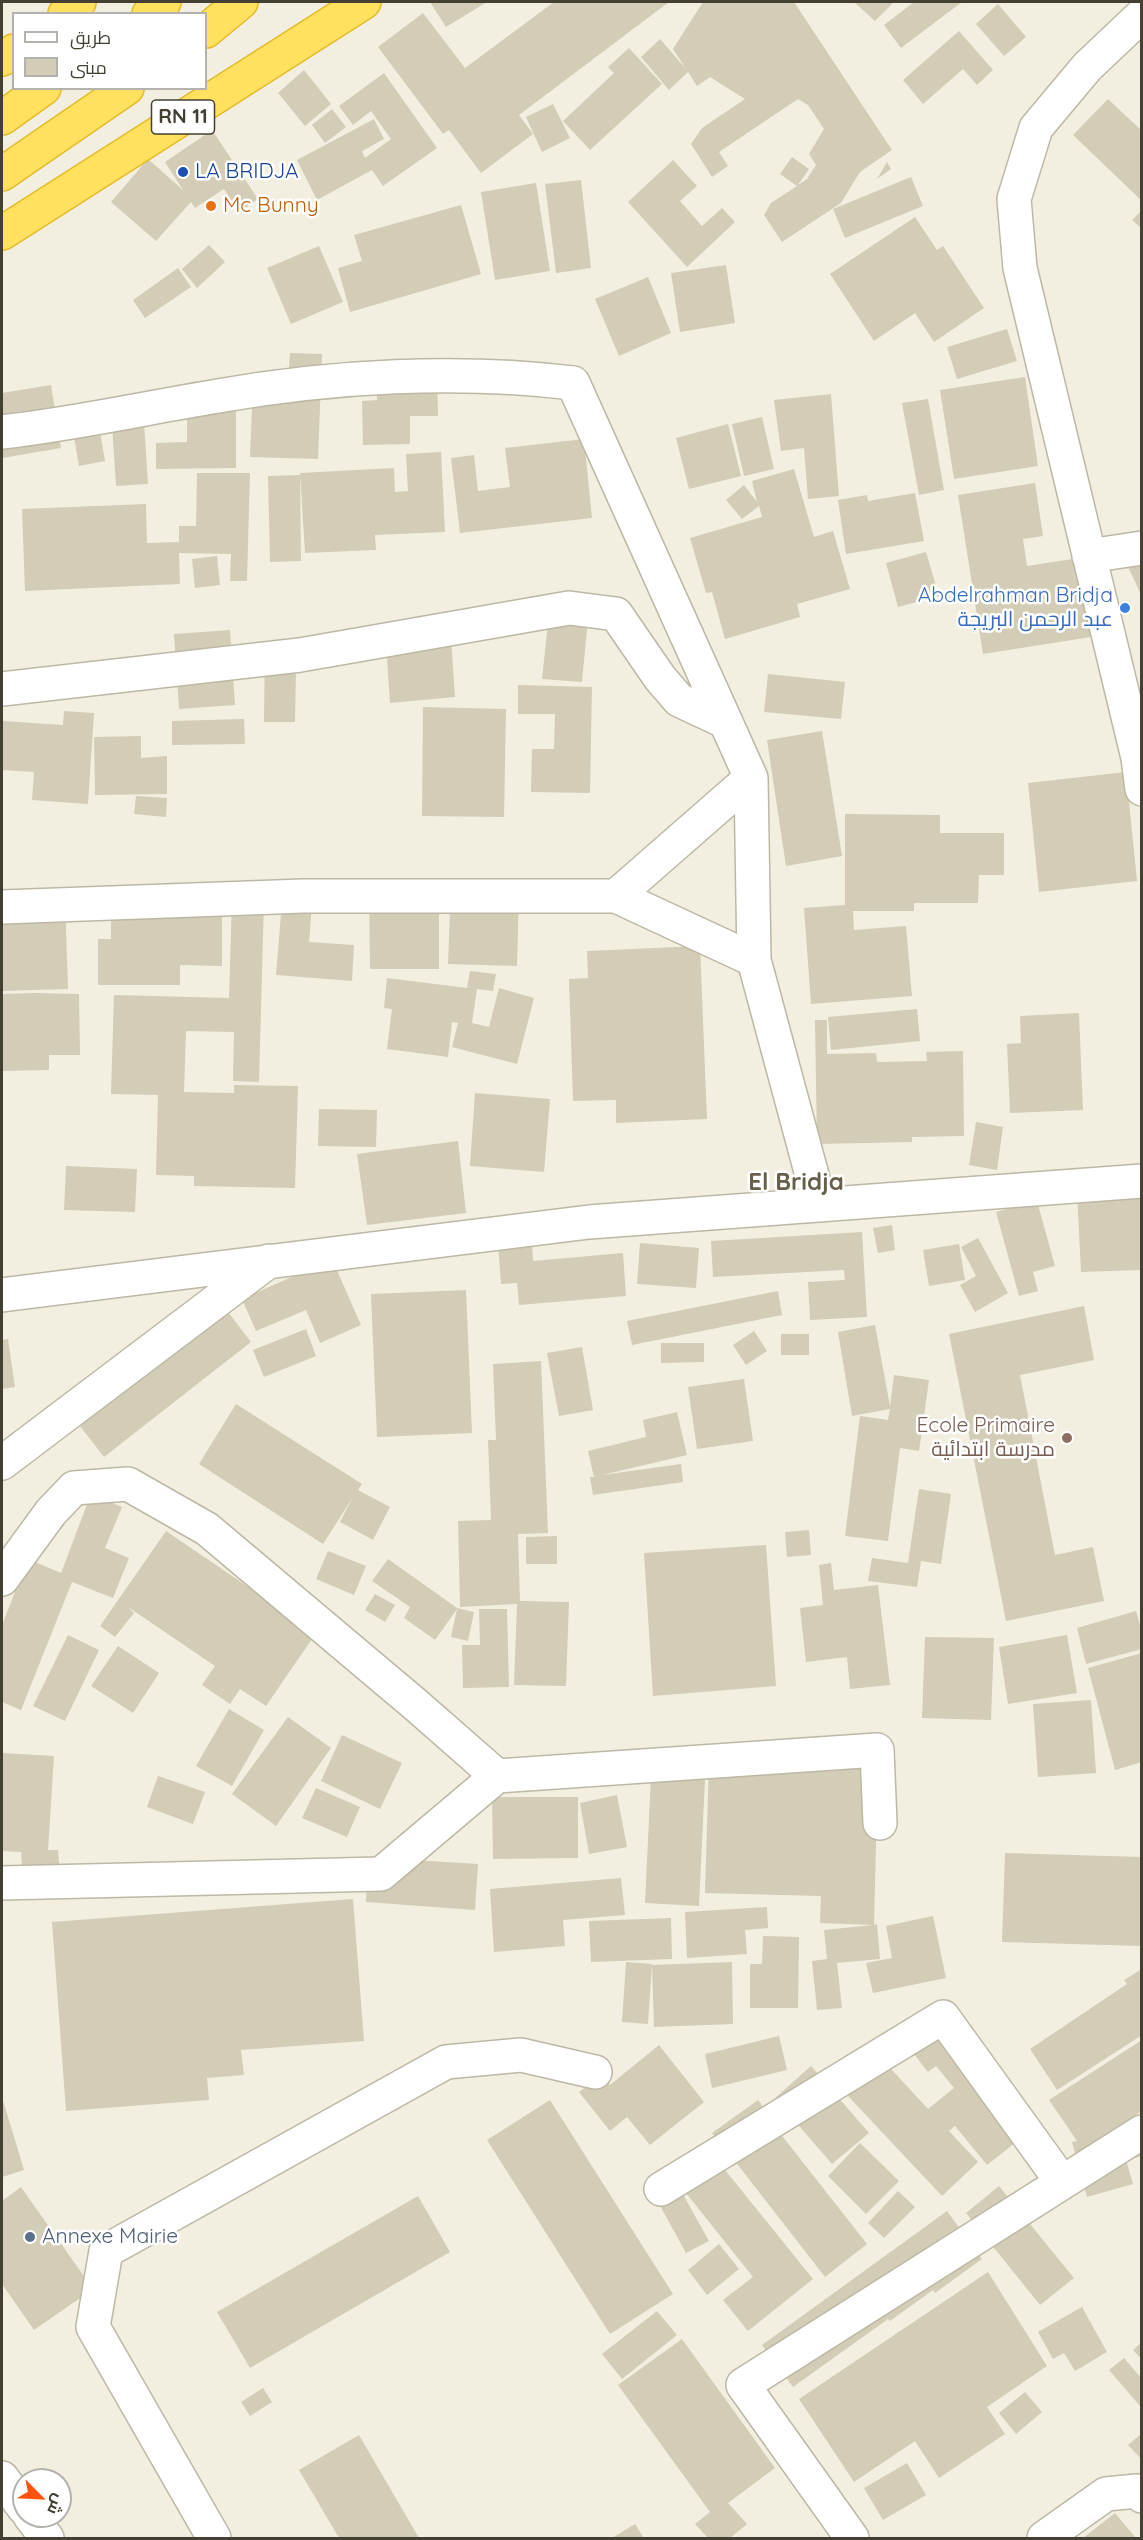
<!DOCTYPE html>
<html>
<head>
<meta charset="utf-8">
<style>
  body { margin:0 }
  #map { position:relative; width:1143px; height:2540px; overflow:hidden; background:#f2efe1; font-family:Quicksand,Cairo,sans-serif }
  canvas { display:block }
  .frame { position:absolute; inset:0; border:3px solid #433f32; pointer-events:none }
  .legend { position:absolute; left:12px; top:12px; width:195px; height:78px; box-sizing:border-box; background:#fff; border:2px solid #b4b2ad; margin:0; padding:8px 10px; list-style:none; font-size:18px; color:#433f32 }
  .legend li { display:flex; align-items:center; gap:12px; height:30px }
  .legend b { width:30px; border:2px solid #b4b2ad }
  .north { position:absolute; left:12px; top:2468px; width:60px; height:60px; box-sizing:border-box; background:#fff; border:2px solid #b4b2ad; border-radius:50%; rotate:114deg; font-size:16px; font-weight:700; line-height:24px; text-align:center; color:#433f32 }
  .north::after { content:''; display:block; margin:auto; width:21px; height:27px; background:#ff520b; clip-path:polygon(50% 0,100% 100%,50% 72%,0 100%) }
</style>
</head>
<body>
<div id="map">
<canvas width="1143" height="2540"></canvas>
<div class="frame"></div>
<ul class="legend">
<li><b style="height:8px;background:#fff"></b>طريق</li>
<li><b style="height:16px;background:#d3ccb6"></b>مبنى</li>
</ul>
<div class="north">ش</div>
</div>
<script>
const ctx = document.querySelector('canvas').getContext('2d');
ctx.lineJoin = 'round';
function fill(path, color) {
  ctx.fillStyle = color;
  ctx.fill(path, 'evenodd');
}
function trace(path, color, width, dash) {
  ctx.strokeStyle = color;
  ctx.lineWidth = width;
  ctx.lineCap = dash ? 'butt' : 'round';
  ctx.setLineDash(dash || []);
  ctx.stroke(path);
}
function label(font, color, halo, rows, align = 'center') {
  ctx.font = font + ' Quicksand,Cairo,sans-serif';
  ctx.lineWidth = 5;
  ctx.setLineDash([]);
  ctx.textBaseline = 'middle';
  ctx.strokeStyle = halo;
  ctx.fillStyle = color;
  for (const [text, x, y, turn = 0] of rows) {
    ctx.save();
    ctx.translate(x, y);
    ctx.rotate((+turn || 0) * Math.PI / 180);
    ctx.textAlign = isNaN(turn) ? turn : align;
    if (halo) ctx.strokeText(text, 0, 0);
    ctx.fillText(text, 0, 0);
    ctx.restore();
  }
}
const building = new Path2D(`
  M430 2H487L446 27Z
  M554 2H669L519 115 533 134 481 173 449 130 443 134 378 47 423 13 465 68Z
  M703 2H794L892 150 860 172 841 203 782 242 764 215 771 203 797 186 780 174 792 157 809 169 798 185 807 179 816 165 809 154 824 129 808 105 798 99 719 152 728 166 712 177 691 144 702 128 745 99 710 77 697 86 688 72 669 90 641 57 660 39 686 69 673 49Z
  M854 2H894L875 21Z
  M914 2H962L901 48 884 25Z
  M998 4 1026 37 1004 56 976 24Z
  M959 31 993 70 977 85 963 69 923 104 903 80Z
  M629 48 662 84 590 150 563 121 614 73 608 67Z
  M304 70 331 104 305 126 278 93Z
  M384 73 437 148 383 186 372 170 317 200 297 160 374 119 384 139 362 151 365 158 391 139 371 111 353 125 339 106Z
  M1108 99 1142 131V201L1073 135Z
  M553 104 570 138 542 152 526 117Z
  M332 109 346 127 325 143 312 125Z
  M212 130 258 199 239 212 224 189 195 208 191 202 156 241 111 202 148 159 183 190 165 162Z
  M673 160 697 186 680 201 702 226 722 208 735 222 687 267 628 202Z
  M887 162 891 169 877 179Z
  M911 177 923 206 845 238 833 209Z
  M581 180 591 268 556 273 545 184Z
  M536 183 550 271 495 280 481 192Z
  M461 205 481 274 350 312 338 268 362 261 354 235Z
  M1142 210V229L1132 220Z
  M915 217 937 250 943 246 984 308 934 342 915 313 874 341 830 274Z
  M209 245 225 262 197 288 182 269Z
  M319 246 343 302 291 324 267 268Z
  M726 265 735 323 680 332 671 273Z
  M178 268 191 287 145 318 133 300Z
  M648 277 671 333 619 356 595 299Z
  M1007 329 1017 361 957 379 947 347Z
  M290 353 322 354 318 459 250 457 253 382 288 383Z
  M437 366 438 416H410V444L363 445 362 401 377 400V367Z
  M1025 377 1038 466 954 479 940 390Z
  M51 385 61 448 2 458V393Z
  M187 386H236V468L156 469V443L187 442Z
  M831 394 839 496 808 499 804 448 781 451 774 400Z
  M928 399 944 490 919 495 902 403Z
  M95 402 105 461 79 466 69 407Z
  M143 407 148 484 116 486 111 409Z
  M762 417 774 469 744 476 732 424Z
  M728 424 741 476 689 489 676 438Z
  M584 439 592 518 460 533 451 458 474 455 478 491 510 487 505 448Z
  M441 452 445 532 375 535 376 550 305 553 300 473 394 468 395 492 408 491 406 454Z
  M794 469 814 537 833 531 850 589 797 604 800 617 725 639 712 592 706 593 690 538 762 517 759 506 742 519 726 500 744 485 757 502 752 481Z
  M197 473H250L247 581H230L231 554 179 553 180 584 25 591 22 509 146 504 147 543 179 542V526H196Z
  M300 475 301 561 270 562 268 476Z
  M1035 483 1043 536 1023 539 1027 566 1079 558 1091 637 983 654 958 495Z
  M915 493 924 541 846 554 838 500 867 495 868 501Z
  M926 552 939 596 898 607 886 563Z
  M1142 553V597L1125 560Z
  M217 556 220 585 195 588 192 559Z
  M550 605 589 608 582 682 542 679Z
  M450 622 455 697 390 703 385 628Z
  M230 630 235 705 179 709 174 634Z
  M265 642H313L296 668 295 722H264Z
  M768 674 845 682 841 719 764 712Z
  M518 685 592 687 590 793 531 792 532 749H554L555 714H518Z
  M423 707 506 709 504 817 422 816Z
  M64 711 94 713 88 804 32 800 34 772 2 770V721L63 725Z
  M244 719 245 744 172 745V721Z
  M822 731 842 856 786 866 767 740Z
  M141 736V758L167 756V794L95 795 94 737Z
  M1126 772 1137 881 1039 892 1028 783Z
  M136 796 167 798 166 817 134 814Z
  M845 814 940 815V833H1004V875H979L978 903H914V911H853L854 930 906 926 912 996 811 1004 804 908 845 905Z
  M451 886 519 889 517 966 448 964Z
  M439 888V969H370L369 889Z
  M232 899 264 900 259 1082 233 1081 234 1032 186 1031 184 1092 234 1093V1085L298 1086 295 1188 194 1186V1176L156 1175 158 1095 111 1094 114 995 229 998Z
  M65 900 68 989 2 991V902Z
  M111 902H222V966L180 965V985H98V939H111Z
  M282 902 312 905 309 942 354 945 352 981 276 975Z
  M700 946 707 1119 616 1123V1100L573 1101 569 979 588 978 587 951Z
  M470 971 496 974 493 991 477 989 472 1023 489 1027 499 988 534 998 517 1064 452 1047 458 1023 452 1022 448 1057 387 1049 392 1009 384 1008 387 978 467 988Z
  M35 993 79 994 80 1055H49V1070L2 1071V994Z
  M917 1009 920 1041 831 1050 828 1017Z
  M1079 1013 1083 1110 1010 1113 1007 1044 1021 1043 1020 1016Z
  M815 1020H827V1054L876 1053 877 1062 927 1061 926 1052 963 1051 964 1136 912 1137V1142L817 1144Z
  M475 1093 550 1099 544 1172 470 1166Z
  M319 1109 377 1110 376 1147 318 1146Z
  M976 1122 1003 1127 997 1170 969 1165Z
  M458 1141 466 1213 367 1225 357 1154Z
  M66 1166 137 1169 135 1212 64 1210Z
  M1142 1190 1141 1270 1081 1272 1077 1193Z
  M1037 1201 1055 1266 1033 1272 1038 1291 1019 1296 996 1212Z
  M892 1225 895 1250 878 1253 873 1228Z
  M862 1232 867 1317 810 1320 808 1282 845 1280 844 1270 713 1277 711 1241Z
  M978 1238 1008 1293 975 1312 960 1285 976 1276 961 1247Z
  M532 1242 533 1261 623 1253 626 1296 519 1305 517 1283 501 1284 498 1244Z
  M640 1243 699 1248 696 1288 637 1284Z
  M959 1244 965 1280 929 1286 923 1250Z
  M332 1259 361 1325 320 1343 306 1310 256 1331 242 1299Z
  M466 1290 472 1433 377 1437 371 1294Z
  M778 1291 782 1315 632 1345 627 1321Z
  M219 1300 251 1342 104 1457 66 1408Z
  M1084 1306 1094 1360 1020 1375 1055 1555 1093 1547 1104 1601 1006 1621 949 1334Z
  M875 1325 890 1406 894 1375 929 1380 919 1451 900 1448 888 1541 845 1536 860 1416 888 1420 890 1409 852 1416 838 1332Z
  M306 1329 316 1356 264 1377 253 1350Z
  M754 1331 767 1351 746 1365 733 1345Z
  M781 1334H809V1355H781Z
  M8 1339 15 1387 2 1389V1340Z
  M661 1343H704V1362L661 1363Z
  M582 1347 593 1410 559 1416 547 1353Z
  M541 1361 548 1533 518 1534 520 1601 569 1602 566 1686 514 1685 517 1604 460 1607 458 1521 491 1520 488 1440H496L493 1364Z
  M744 1379 753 1441 697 1449 688 1387Z
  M236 1404 362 1484 358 1490 390 1507 373 1540 340 1522 353 1497 323 1544 199 1464Z
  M677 1412 687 1455 602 1475 681 1464 683 1482 593 1495 590 1477H594L588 1451 646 1437 643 1420Z
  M919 1489 951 1494 941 1564 921 1561 917 1587 868 1581 872 1558 908 1563Z
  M91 1494 122 1507 105 1548 129 1558 113 1598 72 1582 21 1710 2 1702V1625L28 1559 61 1573Z
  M809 1530 811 1555 787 1557 785 1532Z
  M166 1531 316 1633 266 1706 240 1689 230 1704 202 1685 215 1666 128 1607 134 1613 115 1637 100 1626Z
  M557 1536V1564H526V1537Z
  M766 1545 776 1686 653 1696 644 1553Z
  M328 1551 366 1566 354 1595 316 1579Z
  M388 1559 457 1608 474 1612 468 1641 451 1637 457 1609 435 1640 404 1618 410 1607 372 1581Z
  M831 1563 834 1590 878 1585 890 1685 850 1689 847 1657 806 1662 800 1608 823 1605 819 1565Z
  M375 1594 395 1605 385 1622 365 1610Z
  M479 1609H507L509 1687 463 1688 462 1645H480Z
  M1136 1611 1142 1632V1649L1086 1664 1077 1628Z
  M68 1635 99 1650 65 1721 33 1706Z
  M1067 1635 1077 1693 1008 1704 999 1647Z
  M925 1637 994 1638 991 1720 922 1718Z
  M118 1646 159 1673 133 1713 91 1686Z
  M1142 1653V1762L1115 1770 1088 1668Z
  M1091 1700 1096 1773 1038 1777 1033 1704Z
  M229 1709 264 1730 232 1786 196 1766Z
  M288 1717 331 1748 276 1826 232 1794Z
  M342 1735 402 1763 380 1809 321 1781Z
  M2 1753 54 1756 48 1850H58L60 1876 23 1879 21 1852 2 1851Z
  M709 1761 878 1765 874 1925 877 1924 880 1959 837 1963 842 2008 817 2010 812 1961 827 1959 824 1930 873 1925 820 1923 821 1896 705 1893Z
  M158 1776 205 1792 193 1824 147 1807Z
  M651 1776 705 1779 699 1906 645 1903Z
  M316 1788 360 1807 347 1837 302 1818Z
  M617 1795 627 1847 589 1854 580 1803Z
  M492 1797H578V1858L493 1859Z
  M1005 1853 1142 1857V1946L1002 1942Z
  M368 1857 478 1864 475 1910 366 1902Z
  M621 1878 625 1915 563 1920 565 1946 494 1952 490 1889Z
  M353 1899 364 2041 241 2050 244 2075 207 2078 209 2100 66 2111 52 1922Z
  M767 1907 768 1928 745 1930 747 1954 687 1958 685 1912Z
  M933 1916 946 1978 873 1993 866 1963 892 1958 886 1926Z
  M671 1918 672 1959 591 1962 589 1921Z
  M763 1936 799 1937 798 2008H750V1964H762Z
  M626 1962 652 1964 648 2024 622 2022Z
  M732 1962 733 2024 654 2027 652 1965Z
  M1142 1969V2035L1057 2090 1030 2049 1127 1984 1124 1980Z
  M933 2013 1029 2132 987 2165 955 2126 949 2131 978 2162 942 2196 833 2080 869 2045 928 2109 954 2088 936 2066 928 2072 902 2039Z
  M779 2036 787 2070 712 2088 705 2054Z
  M1142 2040V2111L1109 2132 1142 2123V2156L1126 2160 1133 2184 1087 2197 1072 2142 1077 2141 1049 2100Z
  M659 2045 704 2102 650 2145 627 2117 610 2131 579 2092 602 2075 610 2085Z
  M811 2066 869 2133 832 2164 775 2098Z
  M2 2097 24 2170 2 2177Z
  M550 2100 673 2294 610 2334 487 2140Z
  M758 2100 771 2118 724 2150 712 2133Z
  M772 2123 867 2244 825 2277 731 2156Z
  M860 2143 899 2181 866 2214 828 2176Z
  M713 2155 813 2279 748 2331 723 2300 753 2277 678 2183Z
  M675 2180 709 2241 686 2253 653 2193Z
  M999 2186 1074 2278 1040 2305 966 2213Z
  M21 2187 93 2289 34 2330 2 2284V2201Z
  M898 2191 915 2207 884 2238 868 2223Z
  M418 2196 450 2252 250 2368 217 2312Z
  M947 2211 982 2259 935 2293 933 2290 890 2321 888 2319 793 2387 762 2345Z
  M719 2244 739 2269 707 2295 688 2270Z
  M988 2272 1047 2366 987 2407 1005 2434 939 2478 915 2441 854 2482 799 2399Z
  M1082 2307 1107 2352 1075 2371 1064 2353 1053 2359 1038 2332Z
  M657 2311 677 2335 622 2379 602 2354Z
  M682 2339 775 2468 728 2503 747 2524 730 2538H708L695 2524 710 2512 618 2385Z
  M1142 2342V2360L1133 2350Z
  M1124 2358 1142 2379 1140 2406 1109 2370Z
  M263 2388 272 2402 250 2416 241 2402Z
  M1025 2392 1042 2412 1016 2434 999 2413Z
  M1142 2433V2460L1128 2445Z
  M359 2435 419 2538H339L299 2470Z
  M907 2463 926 2495 883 2520 864 2488Z
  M1115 2513 1136 2538H1083Z
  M635 2524 644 2538H612Z`);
const minor = new Path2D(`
  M1142 15 1087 67 1036 128 1014 199 1020 268 1138 758 1142 789
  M2 432C74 424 145 408 218 396 331 376 459 369 573 383L751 778 754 960 820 1205
  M1089 556 1142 548
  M2 689 300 655 569 608 616 614 660 678 679 700 726 722
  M616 896 751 778
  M2 907 303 896H616L754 960
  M2 1295 589 1222 1142 1181
  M2 1463 269 1261
  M2 1579 51 1512 74 1488 128 1484 207 1529 416 1705 497 1776
  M2 1883 381 1874 497 1776 877 1750 880 1823
  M661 2189 943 2017 1062 2182
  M2 2478 24 2508
  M30 2516 47 2538
  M214 2538 93 2327 106 2251 446 2062 521 2055 595 2072
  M852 2538 743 2385 1142 2132
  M1044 2538 1106 2494 1137 2491 1142 2496`);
const highway = new Path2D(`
  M65 14 79 2
  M149 14 164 2
  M206 31 241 2
  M2 59 14 51
  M2 118 44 88
  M2 174 127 88
  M2 233 364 2`);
const markers = [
  [183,172,6,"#1a4fb4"],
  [211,206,6,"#e8710a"],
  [1125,608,6,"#3f7fe0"],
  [1067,1438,6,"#8d6e63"],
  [30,2237,6,"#5c6f8a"]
];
const shields = [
  [183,117,63]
];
const shieldNames = [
  ["RN 11",183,117]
];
const transitNames = [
  ["LA BRIDJA",195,172]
];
const foodNames = [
  ["Mc Bunny",223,206]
];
const shopNames = [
  ["Abdelrahman Bridja",1113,596],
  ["عبد الرحمن البريجة",1113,620]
];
const educationNames = [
  ["Ecole Primaire",1055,1426],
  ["مدرسة ابتدائية",1055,1450]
];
const serviceNames = [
  ["Annexe Mairie",42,2237]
];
const quarterNames = [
  ["El Bridja",796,1183]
];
fill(building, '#d3ccb6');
trace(minor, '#bdb8a4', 36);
trace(highway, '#e4ba29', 36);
trace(minor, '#fff', 33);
trace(highway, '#ffe05f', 33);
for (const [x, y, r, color] of markers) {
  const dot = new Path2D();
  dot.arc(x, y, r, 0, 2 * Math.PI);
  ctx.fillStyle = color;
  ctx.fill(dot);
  trace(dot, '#fff', 2);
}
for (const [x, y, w] of shields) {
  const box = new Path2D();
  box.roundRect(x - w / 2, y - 17, w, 34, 4.5);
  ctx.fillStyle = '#fff';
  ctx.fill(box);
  trace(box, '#433f32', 1.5);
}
label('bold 20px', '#433f32', null, shieldNames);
label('21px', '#164399', '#fff', transitNames, 'left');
label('21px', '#c56008', '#fff', foodNames, 'left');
label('21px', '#366cbe', '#fff', shopNames, 'right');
label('21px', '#785e54', '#fff', educationNames, 'right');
label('21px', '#4e5e75', '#fff', serviceNames, 'left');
label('bold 24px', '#665f49', '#fff', quarterNames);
</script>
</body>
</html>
